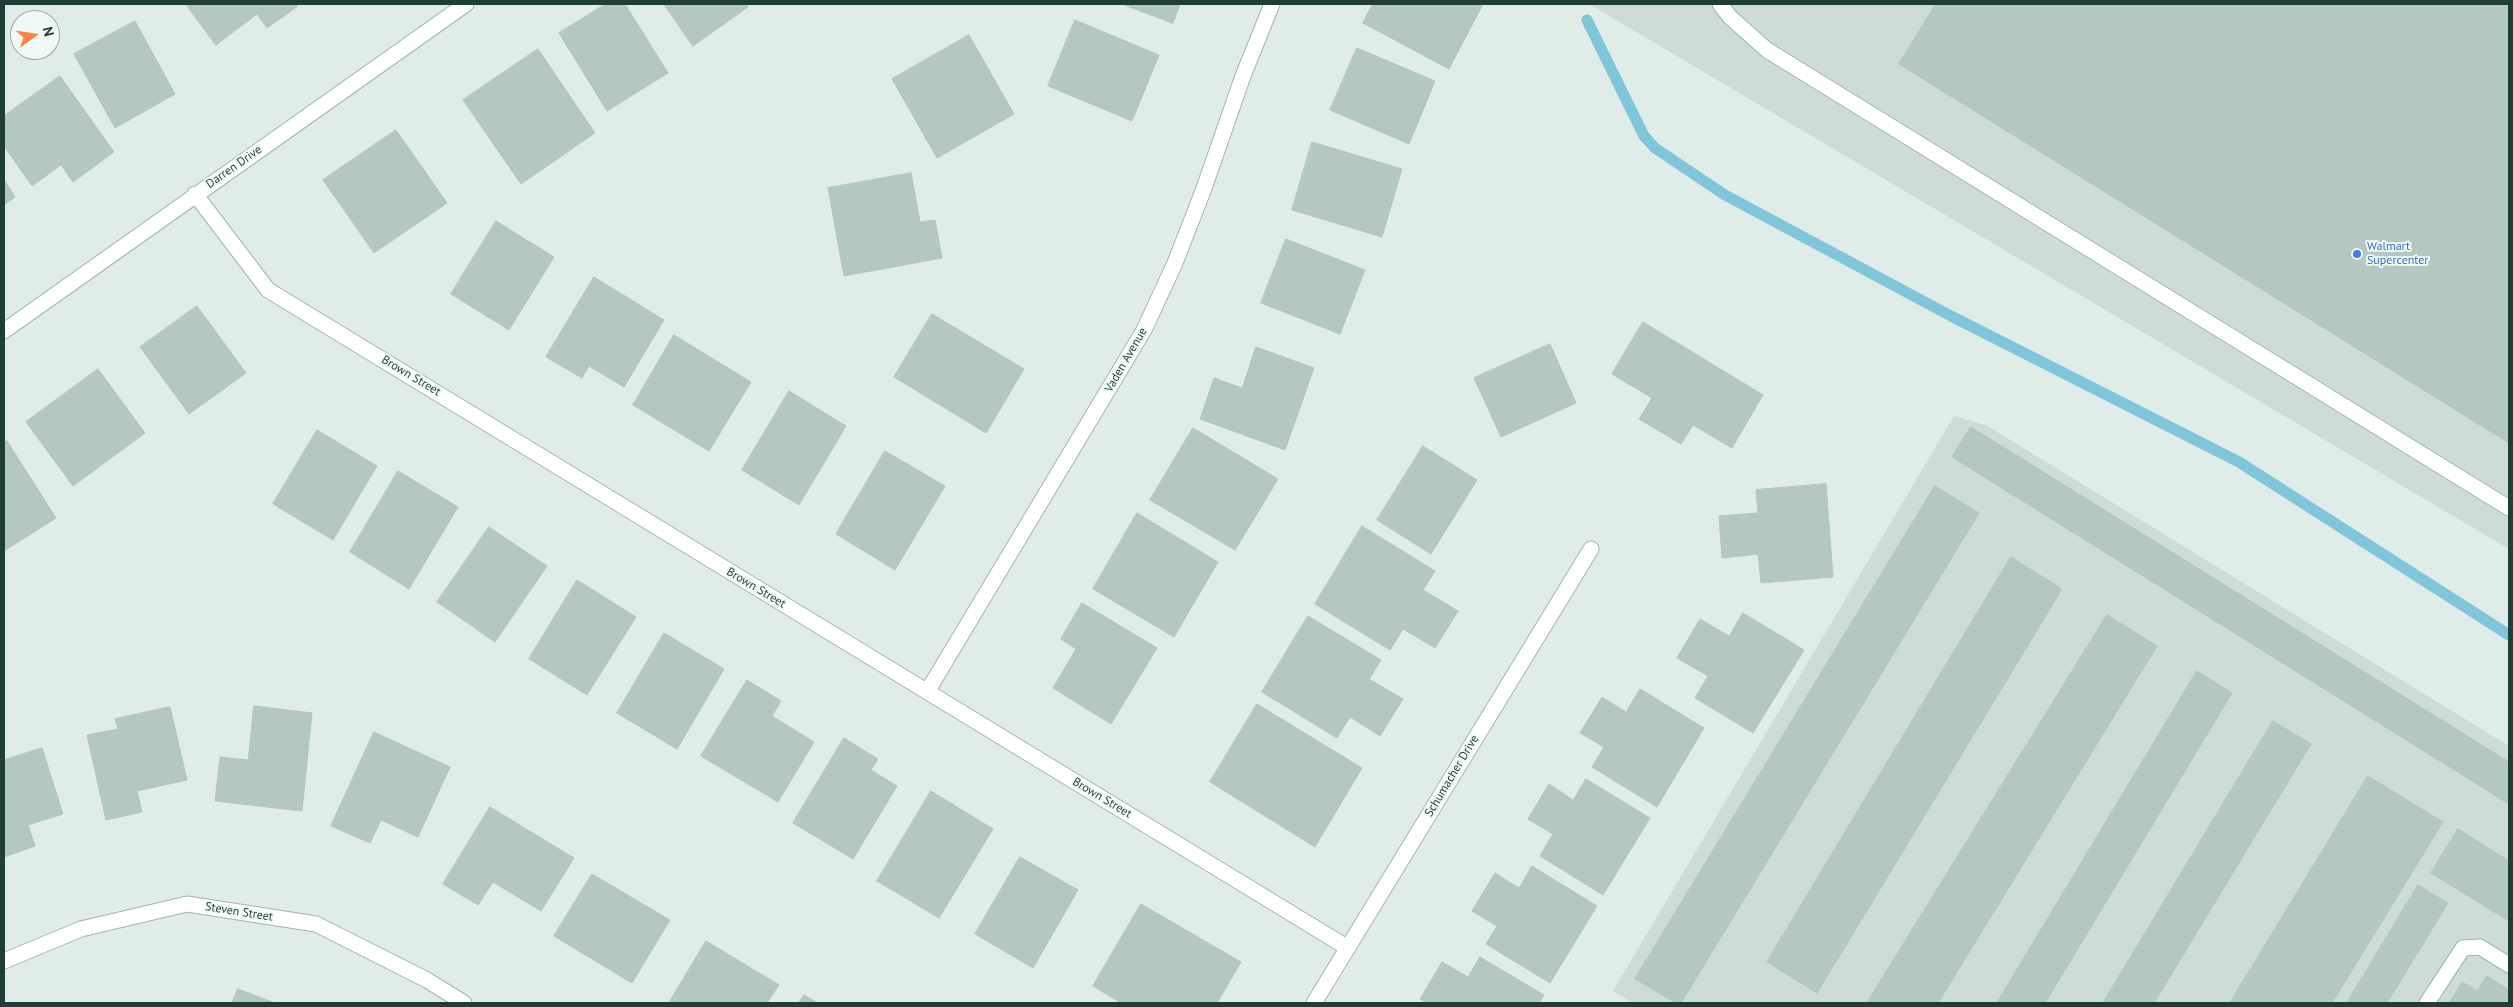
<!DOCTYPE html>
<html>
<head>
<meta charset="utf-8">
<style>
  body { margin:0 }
  #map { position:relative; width:2513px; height:1007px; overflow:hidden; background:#dfece7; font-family:"PT Sans",sans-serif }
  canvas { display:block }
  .frame { position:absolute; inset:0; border:5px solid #1e3f38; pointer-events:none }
  .north { position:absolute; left:10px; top:10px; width:50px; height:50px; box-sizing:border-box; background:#f0f9f5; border:1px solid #9cafa9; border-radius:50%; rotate:76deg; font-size:14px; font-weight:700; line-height:20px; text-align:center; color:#1e3f38 }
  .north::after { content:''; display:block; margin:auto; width:18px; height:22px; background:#ff844b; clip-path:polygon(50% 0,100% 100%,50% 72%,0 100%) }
</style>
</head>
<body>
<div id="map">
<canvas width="2513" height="1007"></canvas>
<div class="frame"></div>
<div class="north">N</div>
</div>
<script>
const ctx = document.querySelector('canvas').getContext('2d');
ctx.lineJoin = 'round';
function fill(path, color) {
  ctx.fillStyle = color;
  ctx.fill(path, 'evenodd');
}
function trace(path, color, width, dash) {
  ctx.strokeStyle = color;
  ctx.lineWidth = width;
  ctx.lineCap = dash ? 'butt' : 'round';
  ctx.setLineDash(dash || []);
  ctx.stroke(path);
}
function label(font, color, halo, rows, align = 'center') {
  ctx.font = font + ' "PT Sans",sans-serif';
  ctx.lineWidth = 4;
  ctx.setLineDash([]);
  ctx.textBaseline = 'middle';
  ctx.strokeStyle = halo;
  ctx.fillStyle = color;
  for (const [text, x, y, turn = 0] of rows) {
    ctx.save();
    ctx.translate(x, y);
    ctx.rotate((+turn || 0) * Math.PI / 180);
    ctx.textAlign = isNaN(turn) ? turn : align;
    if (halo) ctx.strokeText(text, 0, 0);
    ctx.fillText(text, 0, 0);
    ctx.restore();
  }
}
const built = new Path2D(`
  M1589 4H2509V549Z
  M1954 416 1986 425 2509 746V1003H1633L1613 991Z`);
const stream = new Path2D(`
  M1587 20 1644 136 1655 148 1725 195 1951 316 2239 462 2509 635`);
const building = new Path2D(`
  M186 4H296L298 6 267 28 257 14 216 45Z
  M606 4H625L668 73 607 111 559 33Z
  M664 4H746L748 7 693 46Z
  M1122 4H1180L1173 23Z
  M1373 4H1483L1449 69 1363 23Z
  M1936 4H2509V443L1899 64Z
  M1075 20 1159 55 1132 121 1048 86Z
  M135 21 175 94 115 128 74 54Z
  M969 35 1014 114 937 158 892 79Z
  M1357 48 1435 81 1409 144 1330 110Z
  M538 49 595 133 521 184 463 100Z
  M60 76 114 152 73 182 61 165 32 186 4 146V116Z
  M396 130 447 203 374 253 323 180Z
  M1312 142 1402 169 1382 237 1292 210Z
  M911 173 920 222 935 220 942 258 844 276 828 188Z
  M4 179 15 197 4 205Z
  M496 221 554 257 509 330 451 294Z
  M1286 239 1365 270 1340 334 1261 303Z
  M594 277 664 320 624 387 589 366 582 378 546 357Z
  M197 306 246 373 189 414 140 347Z
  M932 314 1024 369 986 433 894 377Z
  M1643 322 1763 395 1732 448 1693 425 1681 444 1639 419 1652 398 1612 374Z
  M674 335 751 382 709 451 633 405Z
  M1550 344 1576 403 1501 437 1474 378Z
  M1256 347 1314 368 1285 450 1200 419 1214 378 1242 388Z
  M98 369 145 433 73 486 26 422Z
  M789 391 846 426 799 505 742 470Z
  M1971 427 2509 762V804L1952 457Z
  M1193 428 1278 479 1235 550 1150 500Z
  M317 430 377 466 333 540 273 504Z
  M7 441 56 518 4 551V443Z
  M1423 446 1477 480 1431 554 1377 520Z
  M885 451 945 486 895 570 836 534Z
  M398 471 458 507 409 589 350 552Z
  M1826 484 1833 577 1761 583 1758 554 1722 558 1719 516 1758 513 1756 490Z
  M1935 486 1979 513 1681 1003H1676L1635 979Z
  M1137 513 1218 562 1174 637 1093 589Z
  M1362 526 1435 571 1423 590 1458 611 1435 648 1403 629 1390 650 1315 604Z
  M489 527 547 566 495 642 437 602Z
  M2011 557 2062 589 1817 993 1767 962Z
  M577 580 636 617 587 695 529 659Z
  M1082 603 1157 648 1111 724 1053 688 1076 649 1061 639Z
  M1743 613 1804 650 1753 733 1695 698 1708 676 1677 658 1700 619 1729 636Z
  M2107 615 2157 646 1938 1003H1867Z
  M1308 616 1381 660 1369 679 1403 699 1380 736 1350 717 1337 738 1262 692Z
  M664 633 724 669 677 749 617 713Z
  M2197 671 2232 693 2045 1003H1997Z
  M747 680 781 701 772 716 814 742 778 802 701 756Z
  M1640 689 1704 728 1657 807 1592 767 1604 747 1580 733 1602 697 1626 712Z
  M1257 704 1362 768 1315 847 1210 782Z
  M254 706 312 713 302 811 215 801 220 757 248 760Z
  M170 707 187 780 137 791 142 812 106 820 87 735 118 729 115 719Z
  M2273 721 2311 744 2154 1003H2103Z
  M374 732 450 767 418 837 381 820 370 843 331 826Z
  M844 738 878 759 871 770 897 786 853 859 793 823Z
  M42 748 63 814 28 825 35 846 4 857V760Z
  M2368 776 2443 822 2332 1003H2230Z
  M1586 779 1650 818 1603 895 1540 856 1553 834 1528 819 1549 784 1573 800Z
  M931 791 993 829 939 918 877 881Z
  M490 807 574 858 541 911 493 882 478 905 443 884Z
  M2458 829 2509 861V921L2431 873Z
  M1020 857 1078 890 1033 968 975 934Z
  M1532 866 1597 906 1550 983 1486 944 1497 926 1472 911 1495 873 1519 888Z
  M592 874 670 920 632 983 554 936Z
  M2418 885 2448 903 2387 1003H2347Z
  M1141 904 1241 962 1217 1003H1121L1093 986Z
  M706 941 779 985 767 1003H669Z
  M1480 957 1544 995 1539 1003H1427L1420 999 1442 962 1468 977Z
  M2487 976 2509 990V1003H2449L2462 982 2477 991Z
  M238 989 275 1003H232Z
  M804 995 818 1003H799Z`);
const minor = new Path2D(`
  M1720 4 1730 17 1767 50 2509 508
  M195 194 268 290 1348 948
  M4 331 466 4
  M927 692 1144 330 1175 263 1203 191 1243 76 1272 4
  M4 961 81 929 187 904 316 924 427 980 464 1003
  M1314 1003 1591 549
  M2427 1003 2463 948 2480 947 2509 965`);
const markers = [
  [2357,254,5,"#3f7fe0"]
];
const streetNames = [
  ["Darren Drive",234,167,-35],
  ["Vaden Avenue",1126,360,-60],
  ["Brown Street",411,376,31],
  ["Brown Street",756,588,31],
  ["Schumacher Drive",1452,776,-59],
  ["Brown Street",1102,798,31],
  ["Steven Street",239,912,9]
];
const shopNames = [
  ["Walmart",2367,247],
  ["Supercenter",2367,261]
];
fill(built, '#cddcd7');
trace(stream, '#80c5d9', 11);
fill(building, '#b4c7c1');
trace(building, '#b1c7bf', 1);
trace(minor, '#a1b5af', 17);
trace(minor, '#fff', 15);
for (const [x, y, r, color] of markers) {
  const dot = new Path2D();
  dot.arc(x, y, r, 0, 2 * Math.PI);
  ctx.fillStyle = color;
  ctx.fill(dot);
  trace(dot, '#f0f9f5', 2);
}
label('12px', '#1e3f38', '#f0f9f5', streetNames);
label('12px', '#366cbe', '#f0f9f5', shopNames, 'left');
</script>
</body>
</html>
